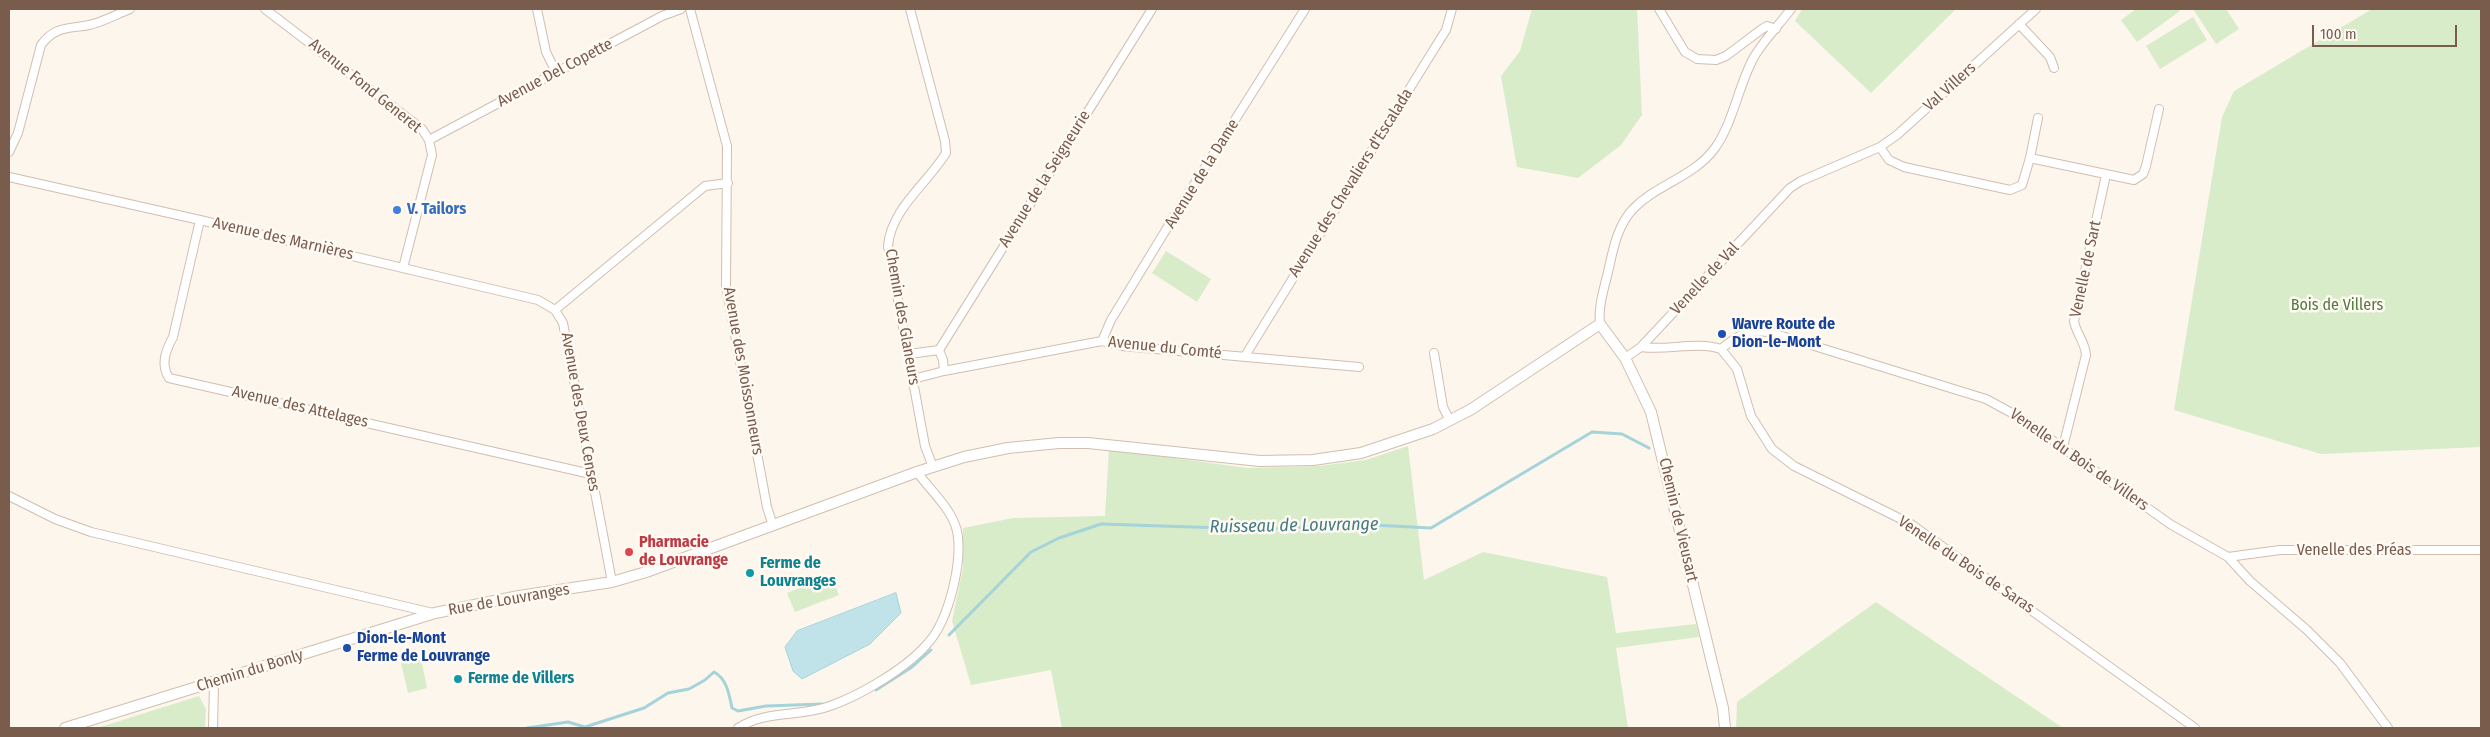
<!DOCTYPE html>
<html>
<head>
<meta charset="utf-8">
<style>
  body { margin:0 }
  #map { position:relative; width:2490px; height:737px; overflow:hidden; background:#fdf6ec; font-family:"Fira Sans Condensed",sans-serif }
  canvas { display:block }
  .frame { position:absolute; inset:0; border:10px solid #7a5c4d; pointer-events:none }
  .scale { position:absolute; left:2312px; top:25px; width:145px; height:22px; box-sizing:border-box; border:2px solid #7a5c4d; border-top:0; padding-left:6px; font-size:15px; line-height:18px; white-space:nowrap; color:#7a5c4d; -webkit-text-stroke:4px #fffaf3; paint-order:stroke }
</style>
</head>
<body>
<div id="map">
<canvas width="2490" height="737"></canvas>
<div class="frame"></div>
<div class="scale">100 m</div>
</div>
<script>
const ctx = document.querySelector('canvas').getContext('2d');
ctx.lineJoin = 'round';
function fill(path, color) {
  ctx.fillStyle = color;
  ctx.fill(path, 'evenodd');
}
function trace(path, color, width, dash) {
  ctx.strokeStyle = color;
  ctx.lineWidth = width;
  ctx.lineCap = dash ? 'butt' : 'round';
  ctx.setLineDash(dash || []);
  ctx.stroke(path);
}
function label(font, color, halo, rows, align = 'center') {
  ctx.font = font + ' "Fira Sans Condensed",sans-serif';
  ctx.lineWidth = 5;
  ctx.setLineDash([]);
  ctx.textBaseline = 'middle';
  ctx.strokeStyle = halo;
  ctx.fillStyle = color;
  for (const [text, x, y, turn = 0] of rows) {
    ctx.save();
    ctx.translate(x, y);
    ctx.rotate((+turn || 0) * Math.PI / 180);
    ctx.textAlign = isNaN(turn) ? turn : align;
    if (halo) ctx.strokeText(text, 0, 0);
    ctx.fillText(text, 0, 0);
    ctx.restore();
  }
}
const green = new Path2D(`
  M1532 9H1637L1642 115 1621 145 1578 178 1517 167 1501 76 1520 51Z
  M1802 9H1956L1871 93 1795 21Z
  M2136 9H2178L2180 11 2137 42 2121 20Z
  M2193 9H2226L2239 29 2216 44Z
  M2372 9H2481V447L2321 454 2174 410 2222 117 2234 91Z
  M2193 17 2207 40 2160 69 2146 46Z
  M1166 251 1211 279 1197 302 1152 273Z
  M1408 446 1424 580 1483 552 1607 577 1616 633 1696 624 1699 637 1616 648 1628 728H1062L1051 670 971 685 952 621 963 568V528L1013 518 1105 516 1109 449 1247 468 1319 466 1366 460Z
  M831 575 839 595 795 612 787 593Z
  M1876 602 2063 728H1736L1737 702Z
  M421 658 427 688 408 693 401 663Z
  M199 696 206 709 205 728H97Z`);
const water = new Path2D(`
  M896 593 901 613 870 644 802 679 793 671 785 647 797 631Z`);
const stream = new Path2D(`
  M949 635 1031 552 1059 538 1101 524 1253 529 1373 525 1431 528 1592 432 1622 434 1649 448
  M876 690 912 667 931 650
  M527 728 568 722 585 727 644 708 668 693 689 689 705 680 714 672C727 679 729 694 732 708L738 711 766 706 822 704`);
const minor = new Path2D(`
  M265 9 422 129 429 140 432 155 403 268
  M537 9 546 52 556 72
  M690 9 727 146 726 286 767 507 773 526
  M910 9 945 141 946 153C927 184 891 209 888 246L925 446 933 467
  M1659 9 1685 52 1697 59 1716 60 1726 56 1762 29 1767 26 1776 29
  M2019 24 2050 57 2054 68
  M429 140 662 16 681 9
  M1880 147 1889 160 1904 167 2010 190 2022 185 2030 158 2134 180 2143 174 2146 166 2159 109
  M9 152 18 133 41 45C55 26 68 29 89 25 103 22 117 14 130 9
  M2030 158 2038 118
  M9 177 200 220 538 300 555 310 563 323 612 582
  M200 220 173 337C166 350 160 364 169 378L591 474
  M555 310 705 186 728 183
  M1600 324C1598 306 1604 289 1608 272 1613 250 1617 226 1633 209 1657 184 1694 177 1715 148 1734 121 1738 86 1754 57 1764 40 1779 25 1791 9
  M1102 341 1111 320 1178 210 1305 9
  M1641 347C1668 351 1695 341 1721 349
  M1721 349C1738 335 1746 330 1769 332L1986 399 2021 418 2170 524 2228 557 2250 581 2307 630 2340 663 2388 728
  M1721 349 1737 369 1751 416 1772 449 1794 466 1911 524 2195 728
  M939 350 943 360 944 371
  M1434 353 1443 407 1450 421
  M909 354 939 350 1152 9
  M1245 356 1426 62 1446 30 1452 9
  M1625 358 1641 347 1790 188 1801 181 1880 147 1897 135 2036 9
  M913 379 944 371 1102 341 1122 346 1359 367
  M2063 447 2086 355C2085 341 2076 334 2074 321L2106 175
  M9 496 55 519 91 532 433 613
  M2228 557 2280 550H2481
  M213 728 214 682
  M738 728C765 710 801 717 830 706 861 695 907 668 928 643 949 620 963 561 957 531 952 509 930 490 917 472`);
const tertiary = new Path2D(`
  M65 728 435 613 519 596 612 582 646 572 917 472 964 457 1008 448 1059 443H1088L1260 461 1313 460 1361 453 1433 429 1470 410 1600 324 1625 358 1651 412 1723 708 1725 728`);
const markers = [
  [397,210,5,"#3f7fe0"],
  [1722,334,5,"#1a4fb4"],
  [629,552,5,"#e0444e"],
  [750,573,5,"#0f9aa8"],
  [347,648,5,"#1a4fb4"],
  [458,679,5,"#0f9aa8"]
];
const streetNames = [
  ["Avenue Del Copette",555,73,-28],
  ["Avenue Fond Generet",365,86,39],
  ["Val Villers",1950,87,-42],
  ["Avenue de la Dame",1202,174,-58],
  ["Avenue de la Seigneurie",1045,179,-58],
  ["Avenue des Chevaliers d'Escalada",1351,183,-58],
  ["Avenue des Marnières",283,239,13],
  ["Venelle de Sart",2086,269,-78],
  ["Venelle de Val",1705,279,-47],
  ["Chemin des Glaneurs",902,317,80],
  ["Avenue du Comté",1165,348,6],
  ["Avenue des Moissonneurs",743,371,80],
  ["Avenue des Attelages",300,407,13],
  ["Avenue des Deux Censes",580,412,80],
  ["Venelle du Bois de Villers",2079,460,35],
  ["Chemin de Vieusart",1678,520,77],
  ["Venelle des Préas",2354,551],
  ["Venelle du Bois de Saras",1966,565,34],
  ["Rue de Louvranges",509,600,-10],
  ["Chemin du Bonly",250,671,-17]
];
const shopNames = [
  ["V. Tailors",407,210]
];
const parkNames = [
  ["Bois de Villers",2337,306]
];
const transitNames = [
  ["Wavre Route de",1732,325],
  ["Dion-le-Mont",1732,343],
  ["Dion-le-Mont",357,639],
  ["Ferme de Louvrange",357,657]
];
const healthNames = [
  ["Pharmacie",639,543],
  ["de Louvrange",639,561]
];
const cultureNames = [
  ["Ferme de",760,564],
  ["Louvranges",760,582],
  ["Ferme de Villers",468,679]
];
const waterNames = [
  ["Ruisseau de Louvrange",1294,526,-1]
];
fill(green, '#d8ecc9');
fill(water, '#bfe3e8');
trace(water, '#a5d3da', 1);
trace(stream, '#a5d3da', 3);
trace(minor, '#d1beb0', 10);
trace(tertiary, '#d1beb0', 12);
trace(minor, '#fff', 8);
trace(tertiary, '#fff', 10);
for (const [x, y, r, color] of markers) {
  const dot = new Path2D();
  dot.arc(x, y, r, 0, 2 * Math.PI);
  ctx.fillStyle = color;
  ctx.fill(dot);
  trace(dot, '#fffaf3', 2);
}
label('16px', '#7a5c4d', '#fffaf3', streetNames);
label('bold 16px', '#366cbe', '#fffaf3', shopNames, 'left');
label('16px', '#537a41', '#fffaf3', parkNames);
label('bold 16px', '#164399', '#fffaf3', transitNames, 'left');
label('bold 16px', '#be3a42', '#fffaf3', healthNames, 'left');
label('bold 16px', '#0d838f', '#fffaf3', cultureNames, 'left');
label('italic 18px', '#437c86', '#fffaf3', waterNames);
</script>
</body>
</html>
